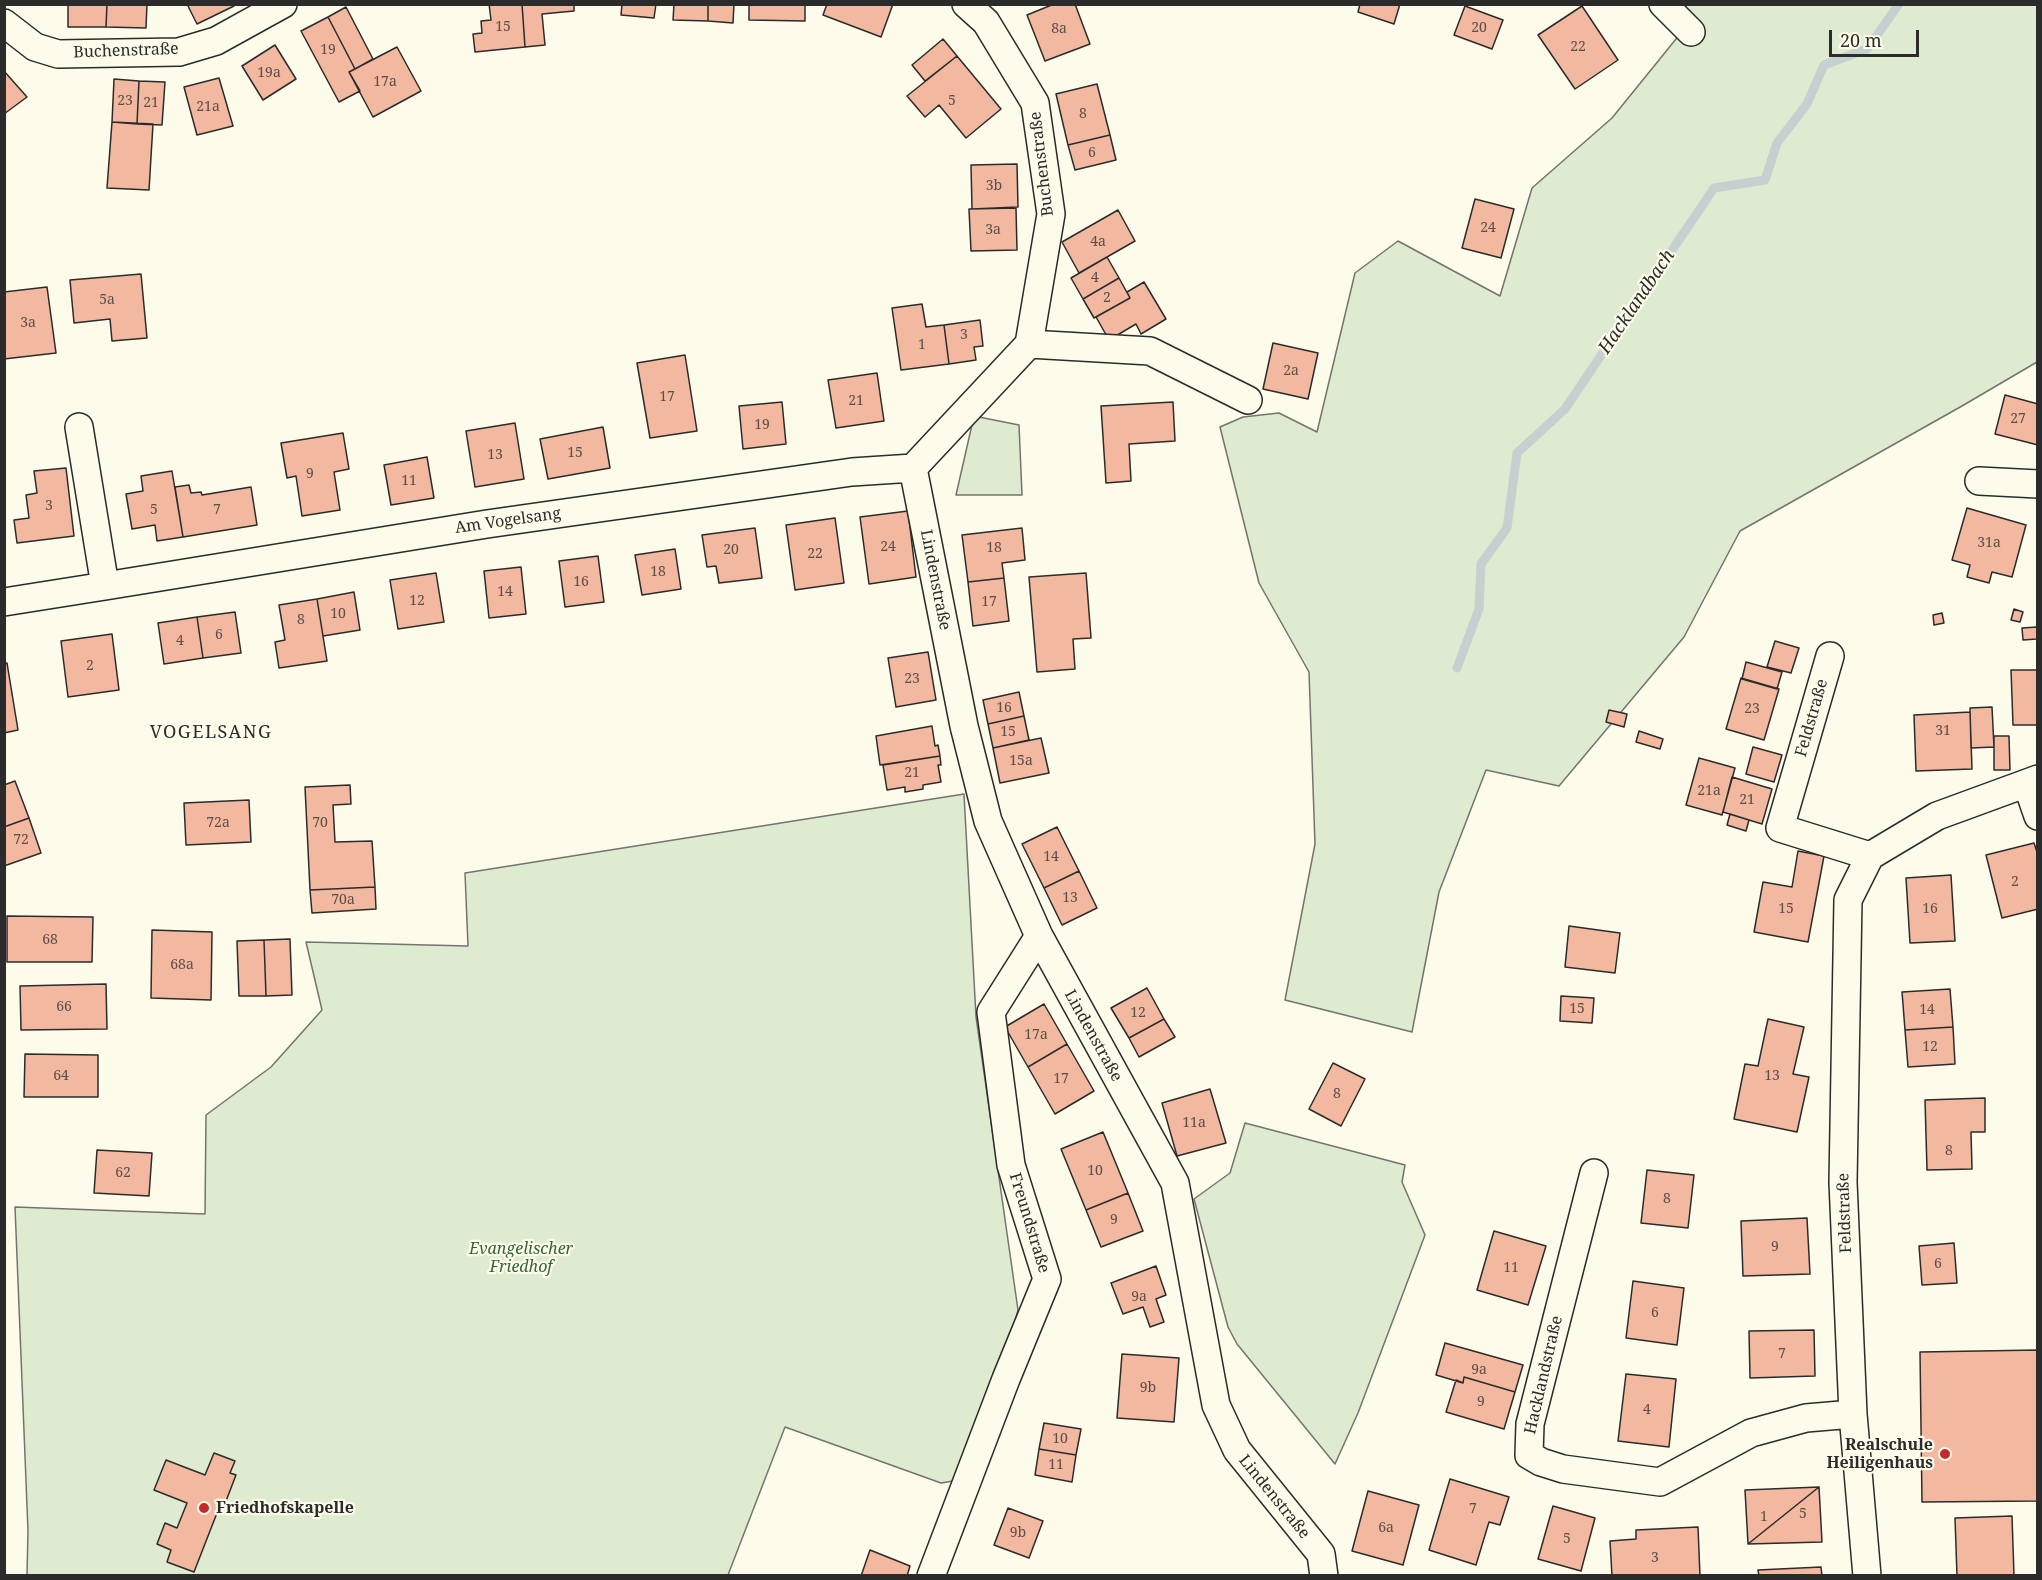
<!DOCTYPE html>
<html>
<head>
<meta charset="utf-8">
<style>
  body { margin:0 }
  #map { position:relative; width:2042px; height:1580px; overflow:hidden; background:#fdfbea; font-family:"Noto Serif",serif }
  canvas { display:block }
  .frame { position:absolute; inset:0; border:6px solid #2b2b2b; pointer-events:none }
  .scale { position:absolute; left:1829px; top:30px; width:90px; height:27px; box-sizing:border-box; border:3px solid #2b2b2b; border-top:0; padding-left:8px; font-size:18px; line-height:21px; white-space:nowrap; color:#2b2b2b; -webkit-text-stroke:4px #fdfbea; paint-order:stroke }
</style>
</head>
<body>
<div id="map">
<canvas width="2042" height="1580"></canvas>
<div class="frame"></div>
<div class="scale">20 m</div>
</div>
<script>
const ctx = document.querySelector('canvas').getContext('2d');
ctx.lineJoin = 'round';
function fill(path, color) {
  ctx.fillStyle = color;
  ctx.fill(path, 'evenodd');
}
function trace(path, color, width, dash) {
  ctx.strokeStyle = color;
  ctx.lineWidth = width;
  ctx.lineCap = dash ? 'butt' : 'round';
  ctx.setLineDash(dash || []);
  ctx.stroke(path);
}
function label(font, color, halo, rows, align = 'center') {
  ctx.font = font + ' "Noto Serif",serif';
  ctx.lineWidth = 4.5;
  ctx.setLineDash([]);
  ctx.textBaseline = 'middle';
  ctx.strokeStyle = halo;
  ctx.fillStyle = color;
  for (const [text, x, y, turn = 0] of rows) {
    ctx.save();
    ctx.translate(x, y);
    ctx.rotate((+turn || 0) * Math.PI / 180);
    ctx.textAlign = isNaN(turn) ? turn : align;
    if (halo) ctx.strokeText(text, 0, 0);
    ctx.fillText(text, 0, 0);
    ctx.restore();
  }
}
const green = new Path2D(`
  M1682 5H2037V362L1962 406 1740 531 1684 637 1559 786 1486 770 1439 892 1412 1032 1285 1000 1315 844 1309 672 1259 583 1220 427 1243 417 1279 413 1317 432 1355 273 1398 241 1500 296 1532 188 1612 118 1693 18Z
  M974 416 1019 425 1022 495H956Z
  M964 794 976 1017 1018 1310 1008 1349 965 1479 941 1483 785 1427 728 1575H27L28 1531 15 1207 205 1214 206 1115 271 1067 322 1010 306 942 468 946 465 873Z
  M1245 1123 1405 1165 1402 1182 1425 1235 1358 1413 1335 1464 1237 1344 1228 1327 1194 1199 1230 1173Z`);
const stream = new Path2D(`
  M1457 668 1479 609 1481 564 1507 528 1517 453 1565 409 1714 188 1765 180 1777 143 1807 104 1824 65 1867 49 1899 4`);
const building = new Path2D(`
  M68 4H107L106 27H68Z
  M107 4H147L146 28 106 27Z
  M187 4H233L234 6 197 24Z
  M489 4H522L525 47 475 52 473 34 482 33 481 21 491 20Z
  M522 4H574V11L542 14 545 45 525 47Z
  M622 4H656L654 18 621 15Z
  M674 4H708V21L673 20Z
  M708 4H734L733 23 708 21Z
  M749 4H805V21L749 20Z
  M827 4H893L881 37 823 15Z
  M1054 4H1075L1090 44 1045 61 1027 15Z
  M1360 4H1400L1394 24 1358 12Z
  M1465 6 1503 20 1492 49 1454 35Z
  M1582 6 1618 60 1575 89 1538 35Z
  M346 7 373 59 355 69 328 17Z
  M328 17 355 69 349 72 360 91 339 102 301 31Z
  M943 39 957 56 925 81 912 65Z
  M275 45 296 79 263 100 242 66Z
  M397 47 421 91 373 117 349 72Z
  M957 56 1001 109 966 138 939 105 925 117 907 96Z
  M4 71 27 97 4 114Z
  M219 78 233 126 197 135 184 87Z
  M114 79 139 81 137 124 112 122Z
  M139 81 165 82 162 125 137 124Z
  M1097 84 1110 135 1068 145 1056 94Z
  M112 122 153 124 149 190 107 188Z
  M1110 135 1116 160 1075 170 1068 145Z
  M1017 164 1018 207 972 209 971 165Z
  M1475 199 1514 209 1501 258 1462 248Z
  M1016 208 1017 250 971 251 969 209Z
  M1118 210 1135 241 1079 273 1062 242Z
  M1107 257 1119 278 1083 299 1071 278Z
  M141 274 147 338 112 341 110 319 74 323 70 280Z
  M1119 278 1130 298 1094 318 1083 299Z
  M1144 282 1166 319 1141 334 1136 324 1109 340 1096 317 1130 298 1127 292Z
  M47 287 56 353 4 359V292Z
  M922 304 926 327 944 325 949 364 901 370 892 308Z
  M980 320 983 346 974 347 976 360 949 364 944 325Z
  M1273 343 1318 353 1308 399 1263 389Z
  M685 355 697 431 650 438 637 363Z
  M877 373 884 421 836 428 828 380Z
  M2005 395 2038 404V445L1995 434Z
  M782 402 786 444 743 449 739 406Z
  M1173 402 1175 441 1129 444 1131 481 1106 483 1101 406Z
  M515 423 524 479 475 487 466 431Z
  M603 427 610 468 548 479 540 439Z
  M343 433 349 469 334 472 340 510 302 516 296 476 287 478 281 443Z
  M427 457 434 498 391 505 384 465Z
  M66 468 74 536 17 543 14 520 29 518 26 495 37 493 34 471Z
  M172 471 183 537 157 541 155 525 132 529 126 494 143 491 141 476Z
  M189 485 191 493 201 492 202 495 251 487 257 525 183 537 175 487Z
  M1967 508 2026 525 2012 577 1992 572 1989 583 1967 577 1970 565 1952 560Z
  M908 511 916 577 869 584 860 517Z
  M835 518 844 583 795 590 786 525Z
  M755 528 762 578 719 583 716 566 707 567 702 535Z
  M1022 528 1025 560 1002 563 1004 578 968 582 962 535Z
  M675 549 681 589 642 595 635 555Z
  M598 556 604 602 565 607 559 561Z
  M521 567 526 614 489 618 484 571Z
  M436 573 444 622 398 629 390 580Z
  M1086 573 1091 638 1073 639 1075 669 1037 672 1029 577Z
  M1004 578 1009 621 973 626 968 582Z
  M354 592 360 630 323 636 317 599Z
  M317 599 327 661 279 668 275 642 285 640 279 605Z
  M2014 609 2023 612 2020 622 2011 620Z
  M235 612 241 653 203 658 197 617Z
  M1942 613 1944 623 1934 625 1933 615Z
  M197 617 203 658 164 664 158 623Z
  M2037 627V639L2023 640 2022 628Z
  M112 634 119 690 68 697 61 641Z
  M1775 641 1799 648 1791 673 1767 667Z
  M928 652 936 700 896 707 888 658Z
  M1746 662 1782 672 1777 689 1742 679Z
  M4 663H7L18 730 4 733Z
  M2011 670H2038V725H2013Z
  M1741 678 1779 689 1764 740 1726 729Z
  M1019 692 1024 716 988 724 983 700Z
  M1992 707 1994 747 1971 748 1970 708Z
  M1609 710 1627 714 1624 727 1606 722Z
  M1970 712 1972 769 1916 771 1914 715Z
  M1024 716 1029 740 993 748 988 724Z
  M932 726 935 746 938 745 940 756 880 765 876 736Z
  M1639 731 1663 739 1660 749 1636 742Z
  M1994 736H2009L2010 770H1994Z
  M1041 738 1049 773 1000 783 993 748Z
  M1753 747 1782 755 1774 782 1746 774Z
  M940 756 941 765H938L941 782 923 785V789L905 792V787L887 790 883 765Z
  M1699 758 1735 768 1722 815 1686 805Z
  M1732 777 1772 789 1762 824 1723 812Z
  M15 781 29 818 4 827V785Z
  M350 785 351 804 333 805 335 842 372 841 375 887 310 890 305 787Z
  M249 800 251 842 186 845 184 803Z
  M1730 814 1749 820 1746 831 1727 825Z
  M29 818 41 853 4 866V827Z
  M1057 827 1079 871 1044 888 1022 844Z
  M2034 843 2038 855V909L2002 918 1986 855Z
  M1798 851 1824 856 1808 942 1754 932 1763 882 1792 887Z
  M1079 871 1097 908 1062 925 1044 888Z
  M1951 875 1955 941 1910 943 1906 878Z
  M375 887 376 909 312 913 310 890Z
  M7 916 93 917 92 962H7Z
  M1569 926 1620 933 1615 973 1565 967Z
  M152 930 212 932 211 1000 151 998Z
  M290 939 292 995 266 996 264 940Z
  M264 940 266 996H239L237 941Z
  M106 984 107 1029 21 1030 20 986Z
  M1147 988 1164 1019 1129 1038 1111 1008Z
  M1950 989 1953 1027 1905 1030 1902 992Z
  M1561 996 1594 998 1592 1023 1560 1021Z
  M1044 1004 1067 1044 1028 1067 1005 1027Z
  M1164 1019 1175 1037 1139 1057 1129 1038Z
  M1768 1019 1804 1027 1793 1074 1809 1077 1797 1132 1734 1119 1745 1064 1758 1066Z
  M1953 1027 1955 1064 1908 1067 1905 1030Z
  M1067 1044 1094 1091 1055 1114 1028 1067Z
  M25 1054 98 1055V1097H24Z
  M1333 1063 1365 1079 1341 1126 1309 1109Z
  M1210 1089 1226 1143 1177 1156 1162 1103Z
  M1985 1098V1132H1971L1972 1169 1927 1170 1925 1100Z
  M1103 1132 1128 1193 1086 1210 1061 1149Z
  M97 1150 152 1153 149 1196 94 1193Z
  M1647 1170 1694 1175 1688 1228 1641 1223Z
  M1128 1193 1143 1231 1101 1247 1086 1210Z
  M1807 1218 1810 1274 1743 1276 1741 1221Z
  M1494 1231 1546 1246 1528 1305 1477 1290Z
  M1954 1243 1957 1283 1922 1285 1919 1246Z
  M1156 1266 1166 1295 1156 1299 1164 1322 1150 1327 1143 1307 1123 1314 1111 1283Z
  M1633 1281 1684 1288 1677 1345 1626 1338Z
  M1814 1330 1815 1376 1750 1378 1749 1331Z
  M1445 1343 1523 1365 1515 1392 1464 1377 1463 1383 1436 1375Z
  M2038 1350V1501L1922 1502 1920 1352Z
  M1122 1354 1179 1358 1174 1422 1117 1418Z
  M1626 1374 1676 1379 1669 1447 1618 1441Z
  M1464 1377 1515 1392 1504 1429 1446 1412 1456 1380 1463 1383Z
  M1044 1423 1081 1429 1076 1455 1039 1449Z
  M1039 1449 1076 1455 1072 1482 1035 1475Z
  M214 1453 235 1461 230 1473 236 1475 221 1514 217 1513 194 1572 167 1562 171 1550 157 1544 165 1523 177 1528 187 1503 154 1490 166 1460 205 1475Z
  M1450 1479 1509 1497 1500 1525 1489 1522 1476 1565 1429 1550Z
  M1819 1487 1822 1542 1748 1544Z
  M1819 1487 1748 1544 1745 1490Z
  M1368 1491 1419 1505 1403 1565 1352 1551Z
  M1553 1506 1595 1518 1581 1571 1538 1559Z
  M1008 1508 1043 1521 1029 1558 994 1545Z
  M2012 1516 2014 1576H1957L1955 1518Z
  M1698 1527 1700 1576H1612L1610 1541 1636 1539V1530Z
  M870 1550 910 1566 907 1576H861Z
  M1821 1567 1822 1576H1759L1758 1570Z`);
const street = new Path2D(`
  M1663 4 1691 32
  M4 23 35 47 58 54 179 52 216 41 283 4
  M1029 344 1150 351 1248 400
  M79 427 105 586 487 524 852 472 913 468
  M913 468 964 726 988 821 1039 936 1175 1183 1216 1405 1237 1450 1321 1554 1324 1576
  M913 468 1029 344 1051 214 1035 103 986 22 966 4
  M1979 481 2038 484
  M4 602 105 586
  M1830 656 1780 828 1870 856
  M2027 784 2038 816
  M1594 1173 1530 1424 1529 1455 1541 1462 1563 1469 1660 1482 1751 1433 1806 1418 1853 1414
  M931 1576 1006 1379 1047 1279 1011 1165 991 1012 1039 936
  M1867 1576 1853 1414 1843 1182 1848 900 1870 856 1937 816 2038 779`);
const markers = [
  [1945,1454,6,"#c62828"],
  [204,1508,6,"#c62828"]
];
const numberNames = [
  ["15",503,27],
  ["20",1479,28],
  ["8a",1059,29],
  ["22",1578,47],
  ["19",328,50],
  ["19a",269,73],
  ["17a",385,82],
  ["23",125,101],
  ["5",952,101],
  ["21",151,103],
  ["21a",208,107],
  ["8",1083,114],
  ["6",1092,153],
  ["3b",994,186],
  ["24",1488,228],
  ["3a",993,230],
  ["4a",1098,242],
  ["4",1095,278],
  ["2",1107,298],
  ["5a",107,300],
  ["3a",28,323],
  ["3",964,335],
  ["1",922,345],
  ["2a",1291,371],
  ["17",667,397],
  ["21",856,401],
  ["27",2018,419],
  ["19",762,425],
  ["15",575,453],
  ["13",495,455],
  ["9",310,474],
  ["11",409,481],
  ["3",49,506],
  ["5",154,510],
  ["7",217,510],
  ["31a",1989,543],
  ["24",888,547],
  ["18",994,548],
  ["20",731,550],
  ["22",815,554],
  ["18",658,572],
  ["16",581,582],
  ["14",505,592],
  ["12",417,601],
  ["17",989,602],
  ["10",338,614],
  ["8",301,620],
  ["6",219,635],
  ["4",180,641],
  ["2",90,666],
  ["23",912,679],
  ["16",1004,708],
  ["23",1752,709],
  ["31",1943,731],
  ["15",1008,732],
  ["15a",1021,761],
  ["21",912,773],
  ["21a",1709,791],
  ["21",1747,800],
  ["72a",218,823],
  ["70",320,823],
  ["72",21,840],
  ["14",1051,857],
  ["2",2015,882],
  ["13",1070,898],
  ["70a",343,900],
  ["15",1786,909],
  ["16",1930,909],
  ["68",50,940],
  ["68a",182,965],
  ["66",64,1007],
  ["15",1577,1009],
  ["14",1927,1010],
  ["12",1138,1013],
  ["17a",1036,1035],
  ["12",1930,1047],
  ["64",61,1076],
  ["13",1772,1076],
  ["17",1061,1079],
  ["8",1337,1094],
  ["11a",1194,1123],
  ["8",1949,1151],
  ["10",1095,1171],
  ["62",123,1173],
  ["8",1667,1199],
  ["9",1114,1220],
  ["9",1775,1247],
  ["6",1938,1264],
  ["11",1511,1268],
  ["9a",1139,1297],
  ["6",1655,1313],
  ["7",1782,1354],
  ["9a",1479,1370],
  ["9b",1148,1388],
  ["9",1481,1402],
  ["4",1647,1410],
  ["10",1060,1439],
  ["11",1056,1465],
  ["7",1473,1509],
  ["5",1803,1514],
  ["1",1764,1517],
  ["6a",1386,1528],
  ["9b",1018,1533],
  ["5",1567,1539],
  ["3",1655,1558]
];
const streetNames = [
  ["Buchenstraße",126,51,-2],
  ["Buchenstraße",1042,164,-97],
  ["Am Vogelsang",508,521,-8],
  ["Lindenstraße",935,580,79],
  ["Feldstraße",1812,718,-74],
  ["Lindenstraße",1093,1036,61],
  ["Feldstraße",1845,1213,-92],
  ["Freundstraße",1029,1223,73],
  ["Hacklandstraße",1544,1375,-77],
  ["Lindenstraße",1274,1497,51]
];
const parkNames = [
  ["Evangelischer",521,1249],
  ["Friedhof",521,1267]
];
const poiNames = [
  ["Realschule",1933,1445],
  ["Heiligenhaus",1933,1463],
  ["Friedhofskapelle",216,1508,"left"]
];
const waterNames = [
  ["Hacklandbach",1637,302,-56]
];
const neighbourhoodNames = [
  ["VOGELSANG",211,733]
];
fill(green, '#deebd1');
trace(green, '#74746e', 1.5);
trace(stream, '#c7d0d0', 9);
fill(building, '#f2b8a0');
trace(building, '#2b2b2b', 1.5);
trace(street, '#2b2b2b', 30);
trace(street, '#fdfbea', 27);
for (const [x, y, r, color] of markers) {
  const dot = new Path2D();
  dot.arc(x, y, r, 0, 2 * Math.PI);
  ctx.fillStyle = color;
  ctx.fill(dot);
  trace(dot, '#fdfbea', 2);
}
label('14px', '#5d4e48', null, numberNames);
label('16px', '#2b2b2b', '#fdfbea', streetNames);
label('italic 16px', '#34623c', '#fdfbea', parkNames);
label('bold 16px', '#2b2b2b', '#fdfbea', poiNames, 'right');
label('italic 18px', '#2b2b2b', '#fdfbea', waterNames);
ctx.letterSpacing = '1.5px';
label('18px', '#2b2b2b', '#fdfbea', neighbourhoodNames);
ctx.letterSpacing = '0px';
</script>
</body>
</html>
